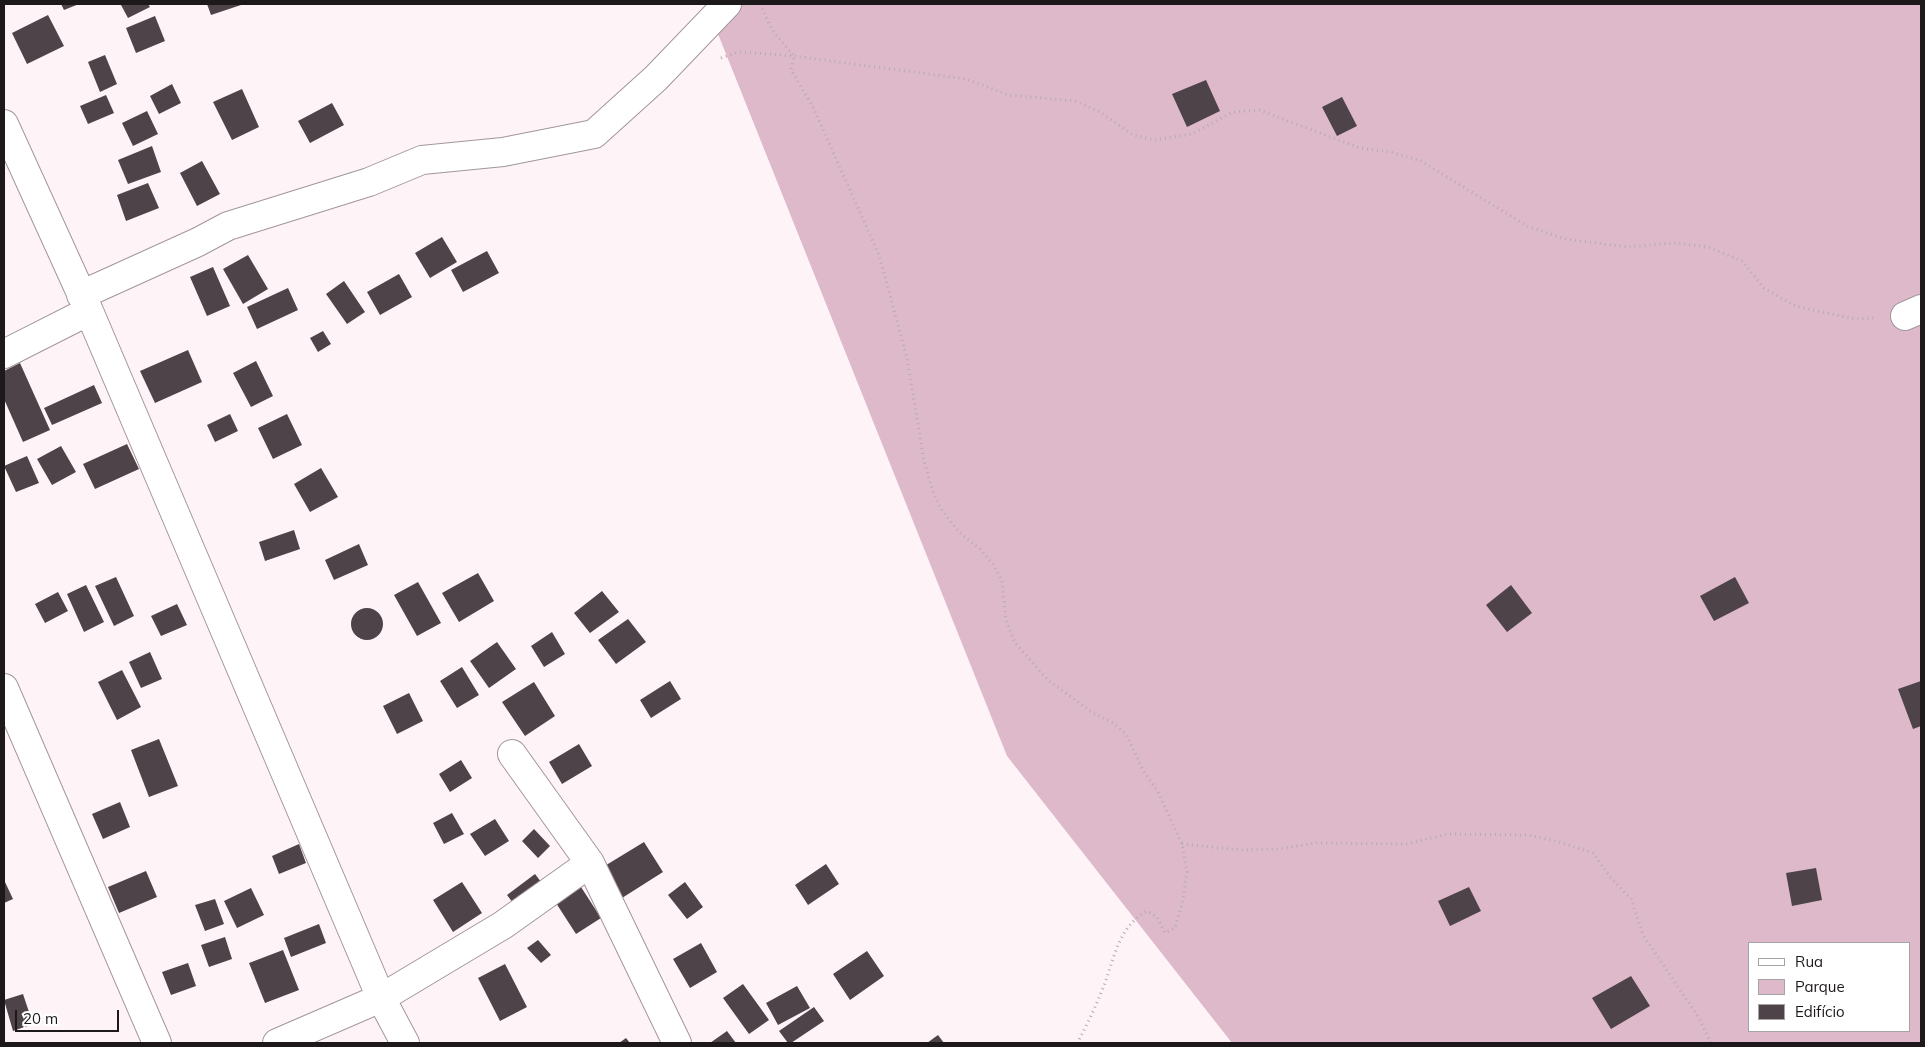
<!DOCTYPE html>
<html>
<head>
<meta charset="utf-8">
<style>
  body { margin:0 }
  #map { position:relative; width:1925px; height:1047px; overflow:hidden; background:#fef4f8; font-family:Mulish,sans-serif }
  canvas { display:block }
  .frame { position:absolute; inset:0; border:5px solid #1d181a; pointer-events:none }
  .legend { position:absolute; left:1748px; top:942px; width:162px; height:90px; box-sizing:border-box; background:#fff; border:1px solid #a5a3a3; margin:0; padding:6px 9px; list-style:none; font-size:15px; color:#1d181a }
  .legend li { display:flex; align-items:center; gap:10px; height:25px }
  .legend b { width:25px; border:1px solid #a5a3a3 }
  .scale { position:absolute; left:15px; top:1010px; width:104px; height:22px; box-sizing:border-box; border:2px solid #1d181a; border-top:0; padding-left:6px; font-size:15px; line-height:18px; white-space:nowrap; color:#1d181a; -webkit-text-stroke:4px #fff; paint-order:stroke }
</style>
</head>
<body>
<div id="map">
<canvas width="1925" height="1047"></canvas>
<div class="frame"></div>
<ul class="legend">
<li><b style="height:6px;background:#fff"></b>Rua</li>
<li><b style="height:14px;background:#deb9ca"></b>Parque</li>
<li><b style="height:14px;background:#4d4348"></b>Edifício</li>
</ul>
<div class="scale">20 m</div>
</div>
<script>
const ctx = document.querySelector('canvas').getContext('2d');
ctx.lineJoin = 'round';
function fill(path, color) {
  ctx.fillStyle = color;
  ctx.fill(path, 'evenodd');
}
function trace(path, color, width, dash) {
  ctx.strokeStyle = color;
  ctx.lineWidth = width;
  ctx.lineCap = dash ? 'butt' : 'round';
  ctx.setLineDash(dash || []);
  ctx.stroke(path);
}
const green = new Path2D(`
  M706 4H1921V1043H1232L1007 756ZM1749 943H1909V1031H1749Z`);
const building = new Path2D(`
  M61 4H79L64 10Z
  M124 4H148L150 7 128 18 121 5Z
  M207 4H244L211 15Z
  M48 15 64 46 27 64 12 33Z
  M155 16 165 41 136 53 126 28Z
  M105 55 117 84 100 92 88 62Z
  M1206 80 1220 111 1187 127 1172 94Z
  M172 84 181 103 159 114 150 96Z
  M242 89 259 127 232 140 213 102Z
  M106 95 114 113 88 124 80 106Z
  M1342 97 1357 126 1337 136 1322 107Z
  M332 103 344 125 310 143 298 121Z
  M147 111 158 134 133 146 122 123Z
  M152 146 161 172 128 184 118 160Z
  M202 161 220 194 197 206 180 173Z
  M148 183 159 208 126 221 117 195Z
  M442 237 457 262 430 278 415 253Z
  M487 251 499 273 463 292 451 270Z
  M248 255 268 289 243 304 223 269Z
  M213 267 230 306 207 316 190 277Z
  M399 274 412 297 380 315 367 292Z
  M344 281 365 312 347 324 326 294Z
  M288 288 298 310 257 329 247 307Z
  M323 331 331 344 318 352 310 338Z
  M188 350 202 382 155 403 140 371Z
  M256 361 273 396 251 407 233 373Z
  M20 363 50 430 23 442 4 399V371Z
  M94 385 102 403 52 425 44 408Z
  M230 414 238 431 215 442 207 425Z
  M287 414 302 445 273 459 258 428Z
  M127 444 139 469 95 489 83 464Z
  M61 446 76 472 52 485 37 459Z
  M27 456 39 483 16 492 4 466Z
  M321 468 338 497 310 512 294 484Z
  M294 530 300 549 265 561 259 542Z
  M359 544 368 565 334 580 325 560Z
  M478 573 494 601 459 622 442 593Z
  M116 577 134 616 114 626 95 586Z
  M1735 577 1749 603 1714 621 1700 596Z
  M418 582 441 623 417 636 394 595Z
  M86 585 104 622 84 632 67 594Z
  M1511 585 1532 613 1507 632 1486 605Z
  M602 591 619 612 590 633 574 613Z
  M58 592 68 611 45 623 35 604Z
  M177 604 187 625 161 636 151 616Z
  M351 624a16 16 0 1 1 32 0a16 16 0 1 1-32 0Z
  M628 619 646 642 616 664 598 640Z
  M552 632 565 654 544 667 531 646Z
  M497 642 516 669 489 688 470 661Z
  M150 652 162 679 141 688 129 662Z
  M462 667 479 695 457 708 440 681Z
  M122 670 141 707 117 720 98 682Z
  M670 681 681 699 651 718 640 700Z
  M1921 681V726L1913 729 1898 689Z
  M534 682 555 716 525 736 502 702Z
  M409 693 423 721 397 734 383 706Z
  M159 739 178 786 149 797 131 750Z
  M579 744 592 766 562 784 549 762Z
  M461 760 472 778 450 792 439 774Z
  M120 802 130 827 103 839 92 814Z
  M452 813 464 834 444 844 433 823Z
  M495 819 509 841 485 856 470 834Z
  M534 829 550 846 538 858 522 841Z
  M644 842 663 872 622 898 603 867Z
  M299 844 306 863 279 874 272 856Z
  M826 864 839 884 808 905 795 885Z
  M1816 868 1822 900 1792 906 1786 873Z
  M146 871 157 897 119 913 108 887Z
  M535 874 548 891 519 911 507 895Z
  M5 882 13 899 4 903V883Z
  M462 882 482 913 453 932 433 900Z
  M685 882 703 907 687 919 668 895Z
  M581 887 601 918 576 934 556 903Z
  M1469 887 1481 911 1450 926 1438 901Z
  M251 888 264 915 237 928 224 901Z
  M215 899 224 924 205 931 195 905Z
  M319 924 326 943 291 957 284 938Z
  M225 937 232 959 209 967 201 945Z
  M538 940 551 955 541 963 527 948Z
  M701 943 717 972 690 988 673 959Z
  M283 950 299 990 265 1003 249 963Z
  M867 951 884 976 850 1000 833 974Z
  M188 963 196 986 171 995 162 972Z
  M505 964 527 1007 500 1021 478 978Z
  M1631 976 1650 1006 1611 1029 1592 998Z
  M743 984 769 1020 749 1034 723 998Z
  M797 986 810 1008 778 1025 766 1003Z
  M23 994 33 1024 13 1031 4 1000Z
  M814 1007 824 1021 791 1043H788L779 1031Z
  M727 1031 736 1043H710Z
  M938 1035 944 1043H927Z
  M626 1038 630 1043H619Z`);
const path = new Path2D(`
  M760 4 772 30 794 56 791 70 813 107 879 255 907 358 924 461 933 492 941 509 959 532 980 549 993 564 1002 581 1006 620 1015 643 1048 680 1093 713 1113 723 1126 734 1143 770 1158 792 1182 844 1187 872 1183 900 1175 928 1165 933 1157 917 1147 911C1119 927 1115 955 1105 983 1097 1003 1088 1024 1077 1043
  M721 58 739 52 794 56 966 79 1009 95 1075 101 1100 112 1133 135 1154 140 1192 134 1233 112 1259 110 1360 148 1390 152 1421 161 1527 226 1565 239 1628 247 1674 243 1708 247 1742 261 1764 288 1795 306 1855 319 1874 318
  M1182 844 1241 850 1278 849 1317 843 1407 844 1447 834 1528 835 1556 841 1593 853 1610 877 1631 899 1643 935 1699 1018 1711 1043`);
const street = new Path2D(`
  M4 124 89 311 381 998 405 1043
  M81 295 198 242 228 226 369 182 422 160 503 152 594 134 656 78 727 4
  M1905 316 1921 309
  M4 354 89 311
  M4 688 157 1043
  M512 754 590 863 677 1043
  M277 1043 381 998 503 925 590 863`);
fill(green, '#deb9ca');
fill(building, '#4d4348');
trace(street, '#a2969b', 30);
trace(path, '#b4acaf', 3, [1, 4]);
trace(street, '#fff', 28);
</script>
</body>
</html>
